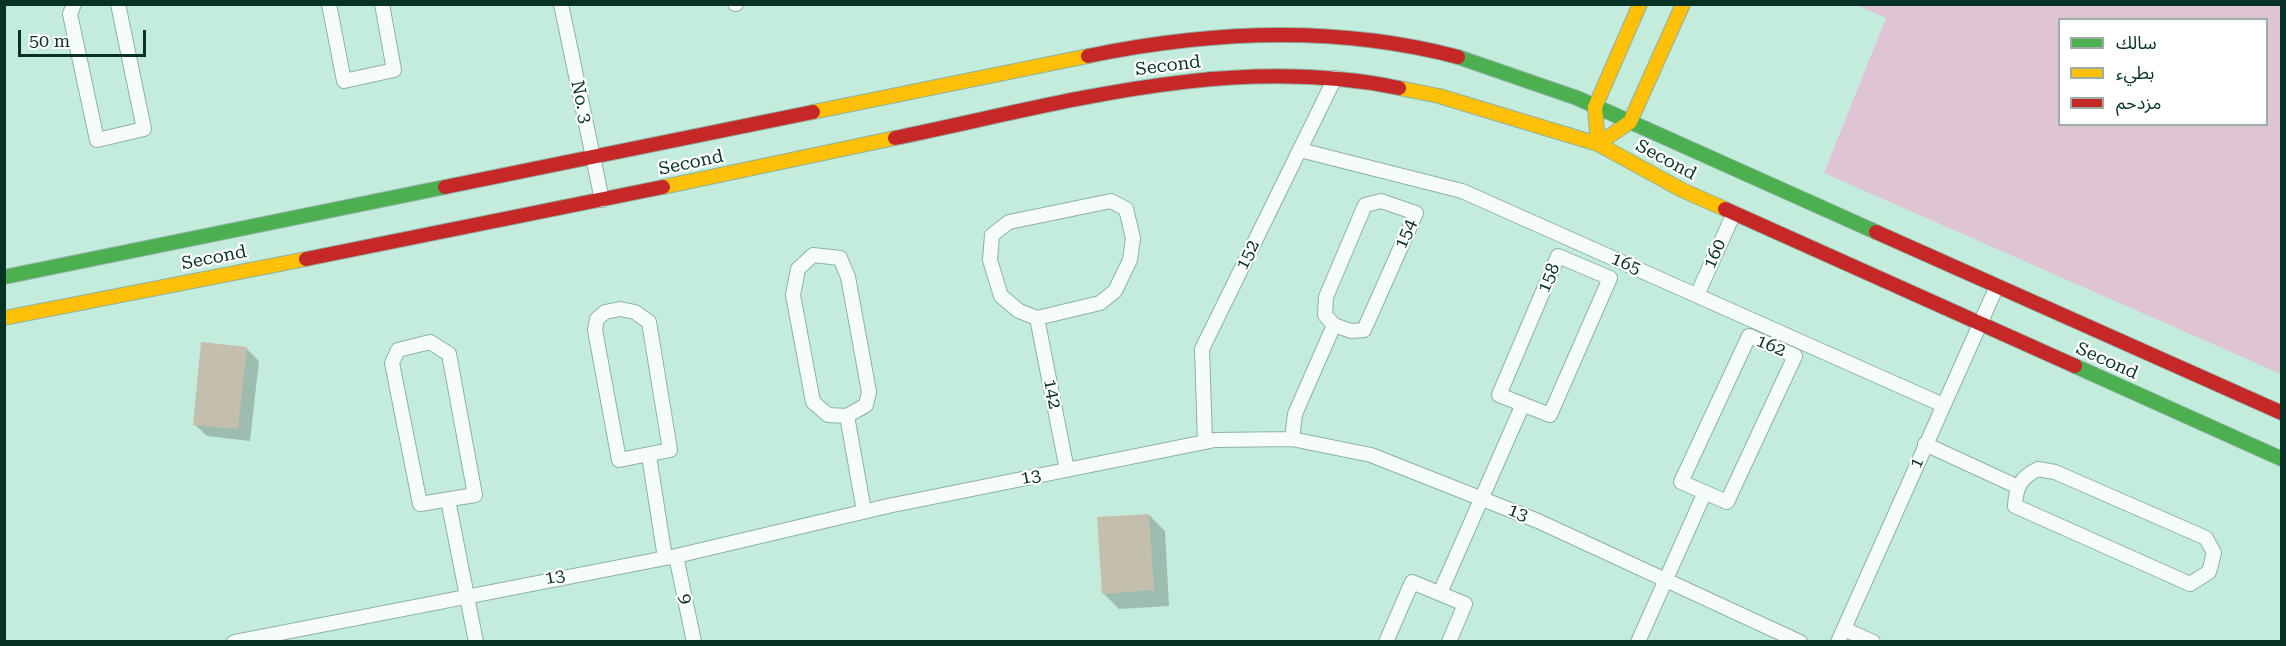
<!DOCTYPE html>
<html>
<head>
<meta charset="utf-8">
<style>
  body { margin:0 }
  #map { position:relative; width:2286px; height:646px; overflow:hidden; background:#c4ecdc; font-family:"Roboto Serif","Noto Sans Arabic",serif }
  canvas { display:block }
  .frame { position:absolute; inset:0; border:6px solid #073225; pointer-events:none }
  .legend { position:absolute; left:2058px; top:18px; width:210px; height:108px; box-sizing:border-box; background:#fff; border:2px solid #9cada8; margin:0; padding:8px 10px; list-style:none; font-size:18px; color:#073225 }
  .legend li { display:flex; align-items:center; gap:12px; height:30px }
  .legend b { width:30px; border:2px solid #9cada8 }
  .scale { position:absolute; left:18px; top:30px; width:128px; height:27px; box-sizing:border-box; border:3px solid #073225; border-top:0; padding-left:8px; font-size:18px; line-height:21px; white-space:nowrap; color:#073225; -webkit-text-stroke:4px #fff; paint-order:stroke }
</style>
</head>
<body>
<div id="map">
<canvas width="2286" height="646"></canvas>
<div class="frame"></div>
<ul class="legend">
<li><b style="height:8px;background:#4caf50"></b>سالك</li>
<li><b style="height:8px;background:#ffc107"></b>بطيء</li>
<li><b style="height:8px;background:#c62828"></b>مزدحم</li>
</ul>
<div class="scale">50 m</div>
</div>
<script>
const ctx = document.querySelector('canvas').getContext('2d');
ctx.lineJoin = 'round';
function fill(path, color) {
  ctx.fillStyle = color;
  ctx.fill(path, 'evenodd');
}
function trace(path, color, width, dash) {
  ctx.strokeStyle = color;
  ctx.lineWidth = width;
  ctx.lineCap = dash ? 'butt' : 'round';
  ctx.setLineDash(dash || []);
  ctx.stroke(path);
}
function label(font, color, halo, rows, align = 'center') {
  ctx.font = font + ' "Roboto Serif",serif';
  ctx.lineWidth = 4.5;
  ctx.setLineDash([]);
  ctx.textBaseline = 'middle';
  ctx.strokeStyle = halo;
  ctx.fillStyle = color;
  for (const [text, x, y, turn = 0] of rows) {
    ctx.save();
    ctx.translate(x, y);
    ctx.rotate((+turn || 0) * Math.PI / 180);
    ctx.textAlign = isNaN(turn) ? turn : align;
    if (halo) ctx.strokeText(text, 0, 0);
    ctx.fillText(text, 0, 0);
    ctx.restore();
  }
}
const green = new Path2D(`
  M1857 5H2281V374L1824 173 1886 18ZM2060 20H2266V124H2060Z`);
const shadow = new Path2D(`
  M246 348 259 361 250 441 207 436 194 424Z
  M1149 515 1165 531 1169 606 1119 609 1103 593Z`);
const building = new Path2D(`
  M201 342 247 347 238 429 193 425Z
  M1149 514 1154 590 1102 594 1097 517Z`);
const street = new Path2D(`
  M74 4 70 14 97 140 144 129 118 4
  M329 4 344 81 394 70 382 4
  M561 4 602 200
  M735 4H736
  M1300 150 1462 191 1943 405
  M1111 201 1126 209 1133 238 1130 260 1115 291 1100 303 1037 318 1019 311 1001 296 990 260 992 235 1009 222Z
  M813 255 840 258 848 277 869 392 866 405 847 416 828 415 813 402 793 295 798 269Z
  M1558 256 1610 278 1550 415 1499 395Z
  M1697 295 1734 213
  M620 309 635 312 649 322 670 450 619 460 595 330 597 319 605 312Z
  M1037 318 1067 470
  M1749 336 1795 356 1727 502 1681 482Z
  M430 342 449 354 475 495 420 504 392 363 398 350Z
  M847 416 864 511
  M1292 439 1295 414 1334 325 1325 315 1326 297 1365 205 1381 201 1416 213 1364 330 1351 331 1334 325
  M1205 442 1202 349 1335 78
  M1925 444 2016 486
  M649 456 665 558
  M2038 469 2055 472 2206 538 2214 553 2209 572 2190 584 2015 506C2016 487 2020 478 2038 469Z
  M448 500 476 642
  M676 556 694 642
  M1440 593 1523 404
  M1844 629 1873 642
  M234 642 676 556 888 506 1215 440 1292 439 1371 455 1538 521 1800 642
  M1386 642 1412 582 1465 604 1449 642
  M1638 642 1705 492
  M1838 642 1997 286`);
const fast = new Path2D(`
  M1458 57 1577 98 1876 232
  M4 277 445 187
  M2075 366 2282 459`);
const slow = new Path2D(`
  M1640 4 1595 107 1598 144 1630 122 1683 4
  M1399 88 1439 96 1598 144 1682 190 1725 209
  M813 112 1088 56
  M663 187 895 138
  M4 318 306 259`);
const jam = new Path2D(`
  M1088 56C1209 31 1337 25 1458 57
  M895 138C1060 104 1229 53 1399 88
  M445 187 813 112
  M1725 209 2075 366
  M1876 232 2282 413
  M306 259 663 187`);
const streetNames = [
  ["Second",1168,66,-7],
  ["No. 3",581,102,78],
  ["Second",1666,160,28],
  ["Second",691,163,-12],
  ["154",1406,234,-67],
  ["160",1715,254,-66],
  ["152",1248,255,-64],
  ["Second",214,258,-11],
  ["165",1626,264,24],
  ["158",1549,278,-67],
  ["162",1771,346,23],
  ["Second",2107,361,24],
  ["142",1052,394,79],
  ["1",1917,463,-66],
  ["13",1031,477,-11],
  ["13",1518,513,22],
  ["13",555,577,-10],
  ["9",685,599,78]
];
fill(green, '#dfc4d4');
fill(shadow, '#0003');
fill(building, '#c3bfac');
trace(street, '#8eb2a5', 16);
trace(fast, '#8eb2a5', 16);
trace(slow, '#8eb2a5', 16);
trace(jam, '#8eb2a5', 16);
trace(street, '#f6fcfa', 14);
trace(fast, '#4caf50', 14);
trace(slow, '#ffc107', 14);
trace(jam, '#c62828', 14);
label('18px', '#073225', '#fff', streetNames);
</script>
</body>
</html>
